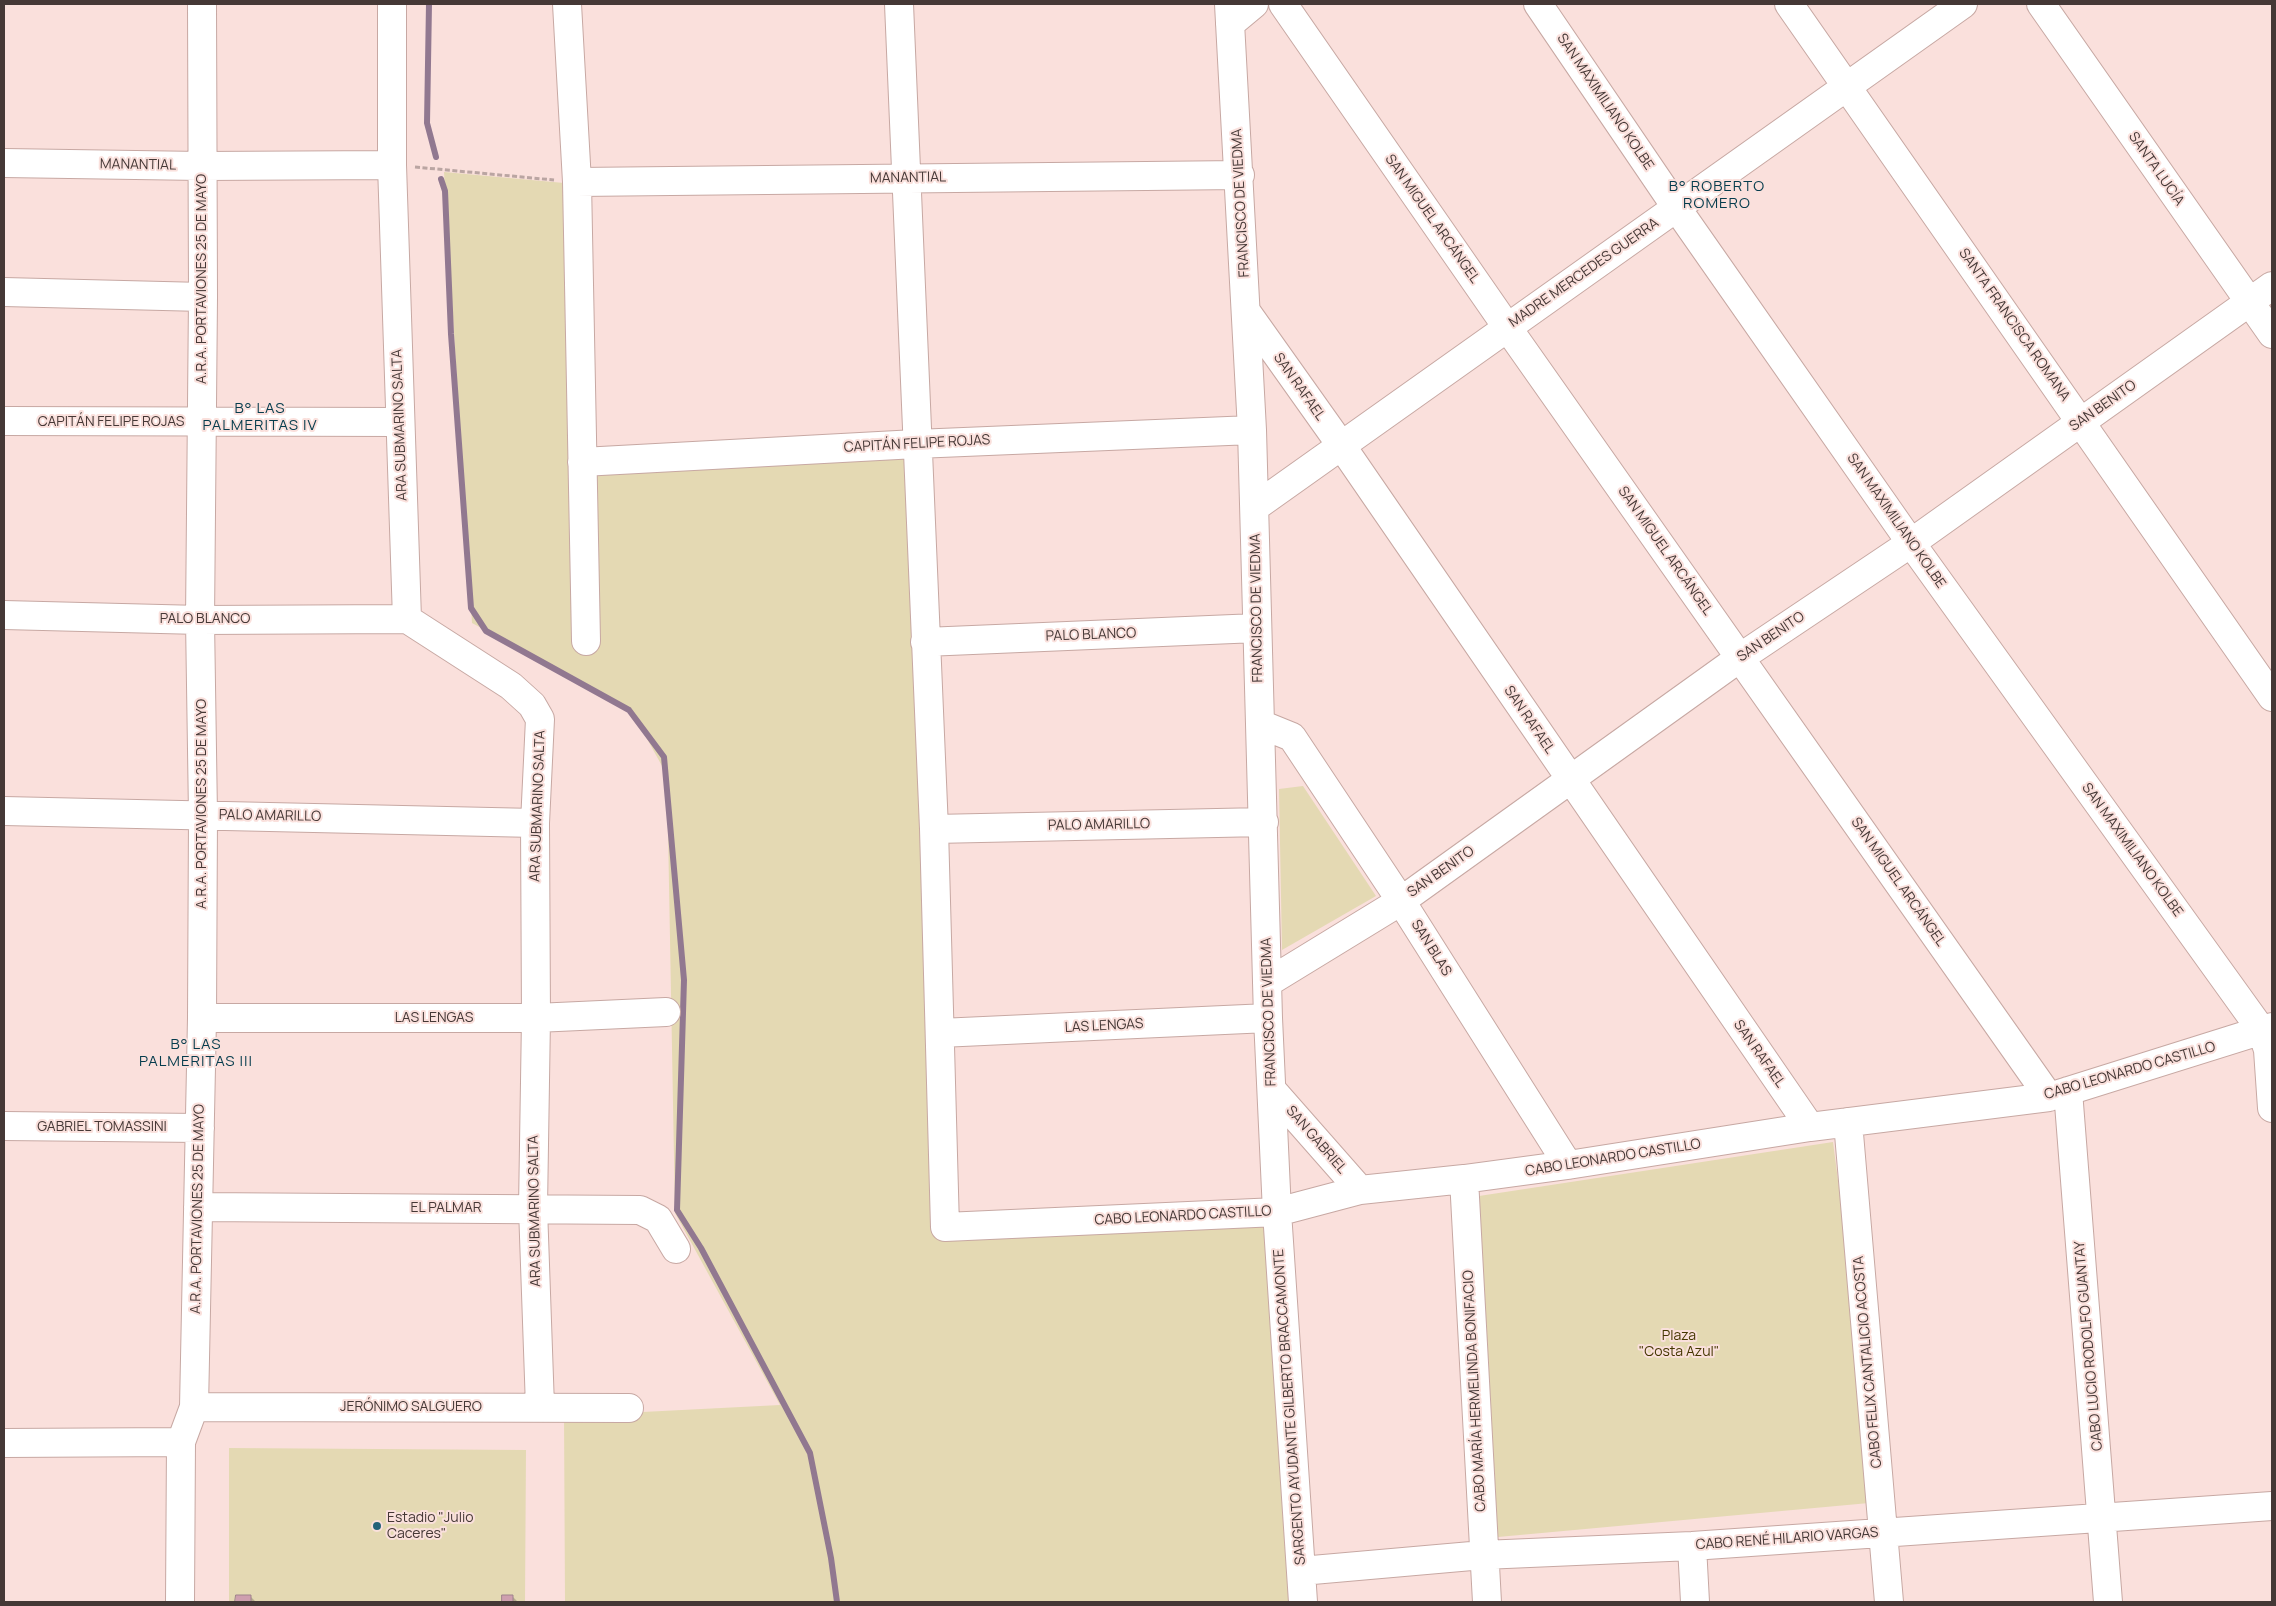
<!DOCTYPE html>
<html>
<head>
<meta charset="utf-8">
<style>
  body { margin:0 }
  #map { position:relative; width:2276px; height:1606px; overflow:hidden; background:#fae0dc; font-family:Manrope,sans-serif }
  canvas { display:block }
  .frame { position:absolute; inset:0; border:5px solid #453836; pointer-events:none }
</style>
</head>
<body>
<div id="map">
<canvas width="2276" height="1606"></canvas>
<div class="frame"></div>
</div>
<script>
const ctx = document.querySelector('canvas').getContext('2d');
ctx.lineJoin = 'round';
function fill(path, color) {
  ctx.fillStyle = color;
  ctx.fill(path, 'evenodd');
}
function trace(path, color, width, dash) {
  ctx.strokeStyle = color;
  ctx.lineWidth = width;
  ctx.lineCap = dash ? 'butt' : 'round';
  ctx.setLineDash(dash || []);
  ctx.stroke(path);
}
function label(font, color, halo, rows, align = 'center') {
  ctx.font = font + ' Manrope,sans-serif';
  ctx.lineWidth = 4;
  ctx.setLineDash([]);
  ctx.textBaseline = 'middle';
  ctx.strokeStyle = halo;
  ctx.fillStyle = color;
  for (const [text, x, y, turn = 0] of rows) {
    ctx.save();
    ctx.translate(x, y);
    ctx.rotate((+turn || 0) * Math.PI / 180);
    ctx.textAlign = isNaN(turn) ? turn : align;
    if (halo) ctx.strokeText(text, 0, 0);
    ctx.fillText(text, 0, 0);
    ctx.restore();
  }
}
const green = new Path2D(`
  M444 172 575 184 581 463 911 450 943 1229 1276 1213 1301 1602H565L564 1416 780 1405 675 1213 667 775 630 708 472 623Z
  M1303 786 1376 896 1282 950 1279 789Z
  M1833 1142 1880 1502 1498 1537 1479 1196Z
  M229 1448 526 1450 525 1602H229Z`);
const shadow = new Path2D(`
  M237 1596H250L256 1602H237Z
  M503 1596H512L518 1602H503Z`);
const stream = new Path2D(`
  M429 4 427 123 436 157
  M441 179 445 191 451 334 471 608 486 631 629 710 664 757 684 980 677 1210 701 1248 810 1453 831 1558 837 1602`);
const building = new Path2D(`
  M236 1595H251V1602H235Z
  M502 1595H513V1602H502Z`);
const path = new Path2D(`
  M415 167 554 180`);
const minor = new Path2D(`
  M392 4V165L407 619 511 686 532 705 540 719 535 823 536 1018 533 1208 540 1407
  M567 4 577 182 586 641
  M899 4 934 829 945 1227 1277 1212 1360 1190 1464 1179 1568 1165 1810 1127 2049 1097 2272 1027
  M1229 4 1252 430 1268 1018 1277 1212 1303 1602
  M1283 4 1507 327 2049 1097
  M1538 4 1676 207 1911 543 2262 1031 2268 1050 2272 1108
  M1789 4 2272 697
  M2041 4 2272 334
  M1230 24 1254 4
  M4 163 201 166 392 165
  M577 182 1240 175
  M4 292 203 297
  M1248 314 1341 445 1810 1127
  M4 421 399 422
  M582 462 916 444 1252 430
  M1255 507 1963 4
  M4 615 200 620 407 619
  M925 642 1257 628
  M1260 724 1292 737 1401 901 1568 1165
  M4 811 535 823
  M934 829 1264 822
  M1267 983 1401 901 1741 657 1911 543 2272 286
  M202 1018H536L666 1012
  M940 1033 1268 1018
  M1272 1090 1360 1190
  M2068 1091 2108 1602
  M1848 1122 1889 1602
  M4 1126 200 1128
  M1464 1179 1487 1602
  M198 1207 640 1210 658 1219 676 1249
  M194 1407 629 1408
  M4 1443 181 1442
  M1692 1546 1695 1602
  M1301 1571 1483 1555 1692 1546 2272 1506
  M180 1602 181 1442 194 1407 202 1018 203 815 200 620 203 297 202 4`);
const markers = [
  [377,1526,5,"#246379"]
];
const streetNames = [
  ["SAN MAXIMILIANO KOLBE",1605,102,56],
  ["MANANTIAL",138,165,1],
  ["SANTA LUCÍA",2156,169,55],
  ["MANANTIAL",908,178,-1],
  ["FRANCISCO DE VIEDMA",1241,203,-93],
  ["SAN MIGUEL ARCÁNGEL",1432,219,55],
  ["MADRE MERCEDES GUERRA",1584,273,-35],
  ["A.R.A. PORTAVIONES 25 DE MAYO",202,279,-90],
  ["SANTA FRANCISCA ROMANA",2014,325,55],
  ["SAN RAFAEL",1299,387,55],
  ["SAN BENITO",2103,406,-35],
  ["CAPITÁN FELIPE ROJAS",111,422],
  ["ARA SUBMARINO SALTA",400,425,-92],
  ["CAPITÁN FELIPE ROJAS",917,444,-3],
  ["SAN MAXIMILIANO KOLBE",1896,521,55],
  ["SAN MIGUEL ARCÁNGEL",1665,551,55],
  ["FRANCISCO DE VIEDMA",1257,608,-91],
  ["PALO BLANCO",205,619],
  ["PALO BLANCO",1091,635,-2],
  ["SAN BENITO",1771,637,-34],
  ["SAN RAFAEL",1529,720,56],
  ["A.R.A. PORTAVIONES 25 DE MAYO",202,804,-90],
  ["ARA SUBMARINO SALTA",538,806,-88],
  ["PALO AMARILLO",270,816,1],
  ["PALO AMARILLO",1099,825,-1],
  ["SAN MAXIMILIANO KOLBE",2132,850,54],
  ["SAN BENITO",1441,872,-35],
  ["SAN MIGUEL ARCÁNGEL",1898,882,55],
  ["SAN BLAS",1431,948,58],
  ["FRANCISCO DE VIEDMA",1269,1012,-92],
  ["LAS LENGAS",434,1018],
  ["LAS LENGAS",1104,1026,-3],
  ["SAN RAFAEL",1759,1054,55],
  ["CABO LEONARDO CASTILLO",2130,1071,-16],
  ["GABRIEL TOMASSINI",102,1127],
  ["SAN GABRIEL",1316,1140,49],
  ["CABO LEONARDO CASTILLO",1613,1158,-9],
  ["EL PALMAR",446,1208],
  ["A.R.A. PORTAVIONES 25 DE MAYO",198,1209,-89],
  ["ARA SUBMARINO SALTA",535,1211,-91],
  ["CABO LEONARDO CASTILLO",1183,1216,-3],
  ["CABO LUCIO RODOLFO GUANTAY",2089,1346,-95],
  ["CABO FELIX CANTALICIO ACOSTA",1868,1362,-95],
  ["CABO MARÍA HERMELINDA BONIFACIO",1475,1391,-93],
  ["JERÓNIMO SALGUERO",411,1407],
  ["SARGENTO AYUDANTE GILBERTO BRACCAMONTE",1290,1407,-94],
  ["CABO RENÉ HILARIO VARGAS",1787,1539,-4]
];
const parkNames = [
  ["Plaza",1679,1336],
  ["\"Costa Azul\"",1679,1352]
];
const poiNames = [
  ["Estadio \"Julio",387,1518],
  ["Caceres\"",387,1534]
];
const neighbourhoodNames = [
  ["B° ROBERTO",1717,187],
  ["ROMERO",1717,204],
  ["B° LAS",260,409],
  ["PALMERITAS IV",260,426],
  ["B° LAS",196,1045],
  ["PALMERITAS III",196,1062]
];
fill(green, '#e4d9b3');
fill(shadow, '#0003');
trace(stream, '#917890', 6);
fill(building, '#ce9faf');
trace(building, '#9f838c', 1);
trace(minor, '#c7a8a3', 30);
trace(path, '#baa5a2', 3, [5, 2.5]);
trace(minor, '#fff', 28);
for (const [x, y, r, color] of markers) {
  const dot = new Path2D();
  dot.arc(x, y, r, 0, 2 * Math.PI);
  ctx.fillStyle = color;
  ctx.fill(dot);
  trace(dot, '#fae0dc', 2);
}
label('14px', '#453836', '#fae0dc', streetNames);
label('14px', '#443600', '#fae0dc', parkNames);
label('14px', '#453836', '#fae0dc', poiNames, 'left');
ctx.letterSpacing = '1px';
label('15px', '#053c4d', '#fae0dc', neighbourhoodNames);
ctx.letterSpacing = '0px';
</script>
</body>
</html>
